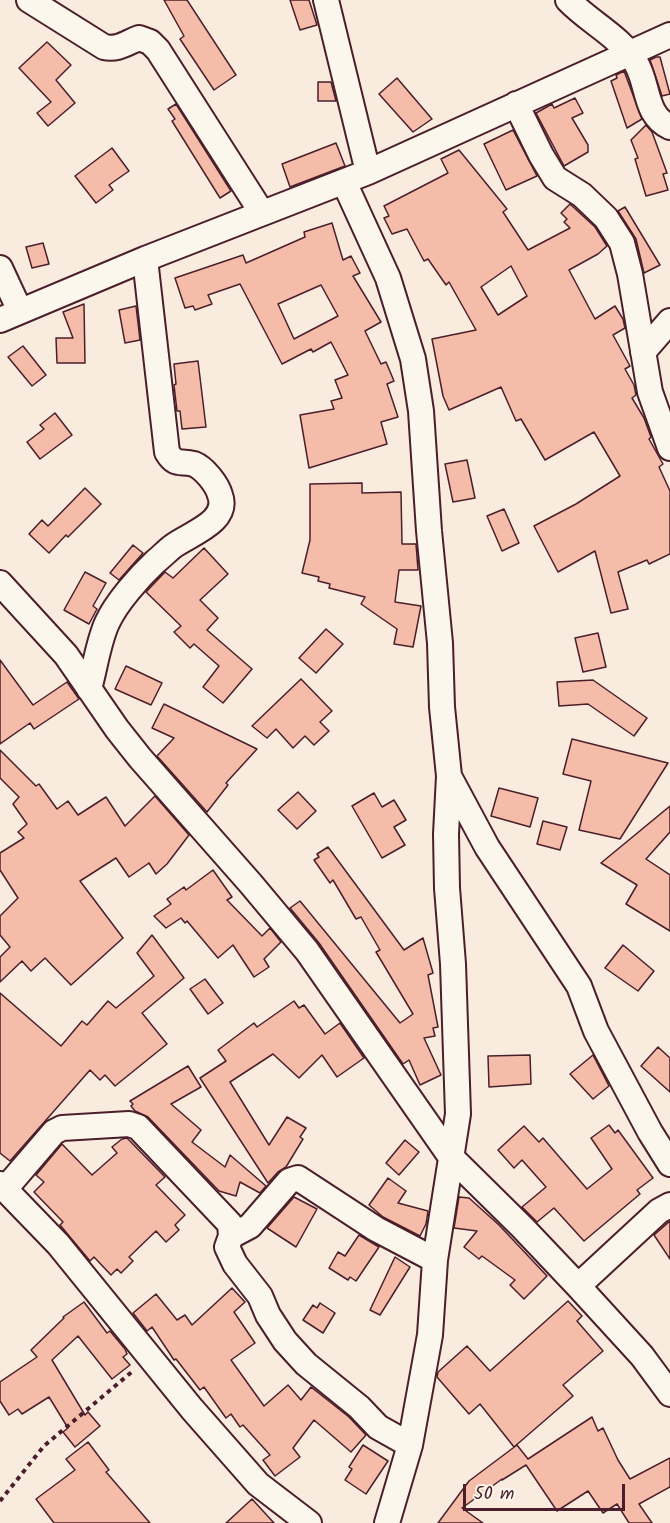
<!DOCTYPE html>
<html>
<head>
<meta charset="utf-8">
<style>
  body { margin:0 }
  #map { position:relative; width:670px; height:1523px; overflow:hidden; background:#faebdf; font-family:Kalam,sans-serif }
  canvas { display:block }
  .scale { position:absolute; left:463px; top:1484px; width:162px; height:27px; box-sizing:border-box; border:3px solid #4a1f2b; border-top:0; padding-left:8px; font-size:18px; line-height:21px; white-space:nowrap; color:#4a1f2b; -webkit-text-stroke:4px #fbf7ec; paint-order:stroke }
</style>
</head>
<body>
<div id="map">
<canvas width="670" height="1523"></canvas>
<div class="scale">50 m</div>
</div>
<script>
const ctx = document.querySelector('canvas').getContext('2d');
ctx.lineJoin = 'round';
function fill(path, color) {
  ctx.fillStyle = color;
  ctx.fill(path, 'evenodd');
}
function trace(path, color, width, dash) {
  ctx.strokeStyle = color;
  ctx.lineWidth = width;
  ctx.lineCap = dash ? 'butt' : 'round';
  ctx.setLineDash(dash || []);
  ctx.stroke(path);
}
const building = new Path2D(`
  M164 0H187L236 75 214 90 180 39 184 36Z
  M290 0H309L317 25 300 30Z
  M47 42 71 65 56 80 75 103 48 126 37 113 51 102 19 68Z
  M656 57H660L670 94 662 96 650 60Z
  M624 71 642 119 627 128 611 81 617 78 616 75Z
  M397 78 432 119 413 132 379 94Z
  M318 82H331L336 101H318Z
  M575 98 583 113 572 118 588 145V152L564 166 536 113 552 104 554 108Z
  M176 104 231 191 220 198 172 121 175 119 168 109Z
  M646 125 652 132 667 173 663 174 668 190 646 196 635 159 638 158 631 140Z
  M513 130 537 176 506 190 484 144Z
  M336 143 345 166 290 187 282 164Z
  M112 148 129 171 109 185 113 190 96 203 75 176Z
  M459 150 507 209 503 212 528 250 570 228 564 222 567 219 561 213 570 204 595 227 607 246 598 254 569 270 595 319 615 306 623 319 625 328 613 335 630 366 625 369 634 385 636 395 632 398 644 418 651 437 649 439 663 464 659 467 670 491V554L649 564 647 560 618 572 628 609 611 613 595 551 558 572 534 526 576 504 620 476 594 432 545 460 521 419 516 421 501 387 449 410 443 396 432 339 476 330 449 282 446 285 428 259 424 261 407 229 392 234 384 218 389 216 384 206 448 173 441 159ZM511 266 527 296 498 315 481 287Z
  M625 207 660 265 644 273 636 239 618 211Z
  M332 223 343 260 351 256 360 273 353 276 381 322 365 331 381 364 386 362 394 381 387 384 398 417 381 422 387 444 309 468 300 415 334 409 331 401 342 398 335 380 348 375 331 342 313 352 311 349 282 364 240 284 208 295 212 304 195 310 193 306 185 308 175 278 243 255 246 263 305 237 304 232ZM321 285 338 316 294 339 278 304Z
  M43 243 49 264 32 268 26 247Z
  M84 304 85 363H57L56 338H73L63 312Z
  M136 306 140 340 125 343 119 310Z
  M23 346 46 375 32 386 8 357Z
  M198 361 206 427 182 429 180 411H177L174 385 176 384 174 364Z
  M55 413 72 435 40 459 27 442 44 429 40 425Z
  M467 460 475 498 453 502 445 464Z
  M362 483V493L401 492 402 544H416L418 570H399L395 602 421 606 413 647 394 644 397 629 361 604 365 597 329 588 330 584 318 581 319 577 302 573 310 540V484Z
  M85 488 101 504 68 537 66 535 49 553 29 534 42 520 48 526Z
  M504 509 519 543 502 551 487 516Z
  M133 545 143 553 119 580 110 573Z
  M204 548 228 574 200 600 218 618 207 630 252 669 223 703 203 687 219 666 194 644 190 648 174 632 181 626 146 592 165 572 173 578Z
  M85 572 106 583 93 606 97 609 89 624 64 610Z
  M326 629 343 644 316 673 299 658Z
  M598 633 606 667 583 672 575 638Z
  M0 660 33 705 67 682 79 699 34 729 30 723 0 744Z
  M126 666 162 683 151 705 115 689Z
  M301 679 332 711 320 722 329 731 314 745 305 736 293 748 276 729 267 738 252 726Z
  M593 680 647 718 634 736 588 704 559 706 557 682Z
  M164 704 257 749 226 783 228 785 207 812 157 756 174 738 152 728Z
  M572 739 668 763 620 839 579 830 591 781 563 774Z
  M0 750 36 786 39 784 57 809 68 801 78 815 106 797 125 826 155 796 189 835 167 864 156 874 149 863 129 877 116 858 80 881 123 938 71 985 45 958 31 971 22 961 0 982V957L10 947 0 935V916L18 898 0 870V853L24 838 18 832 27 824 13 804 19 797 0 778Z
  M499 788 538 798 530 827 491 816Z
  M298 792 316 811 297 829 278 810Z
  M374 793 382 807 394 800 406 820 394 827 405 845 382 858 352 806Z
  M670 806V832L646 859 670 875V931L626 904 637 885 601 863Z
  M543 821 567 827 560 850 537 844Z
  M328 847 404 950 423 938 433 973 428 975 438 1027 433 1028 435 1036 424 1038 441 1075 420 1085 409 1060 403 1064 319 943 290 908 300 901 400 1023 413 1014 376 952 380 950 361 917 356 919 333 880 330 883 314 860 319 857 317 854Z
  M213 870 232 897 227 900 262 936 270 928 281 942 264 959 269 967 254 977 233 945 218 958 187 921 185 923 181 918 166 928 154 916 171 904 167 899 184 887 186 890Z
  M152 935 184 978 142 1013 167 1044 115 1086 105 1075 100 1080 90 1070 10 1161 0 1153V993L61 1046 82 1021 87 1025 108 1001 116 1008 154 976 137 953Z
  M623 945 654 971 638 991 605 968Z
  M205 979 223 1003 208 1014 190 989Z
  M294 1001 299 1008 304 1005 325 1034 340 1023 364 1058 337 1077 322 1055 299 1078 273 1054 230 1082 269 1145 287 1117 306 1128 300 1137 303 1139 286 1167 278 1172 268 1183 200 1078 226 1061 218 1050 254 1023 257 1027Z
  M658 1047 670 1058V1092L641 1066Z
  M530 1055 531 1084 489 1087 488 1056Z
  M593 1055 609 1086 593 1099 570 1074Z
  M188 1066 201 1087 171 1104 201 1130 192 1142 225 1167 230 1155 266 1186 260 1193 240 1182 236 1196 219 1191 148 1117 135 1111 131 1106 133 1104 130 1101Z
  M609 1125 615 1133 618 1130 653 1178 637 1190 640 1194 584 1241 554 1208 537 1222 522 1207 546 1187 522 1160 514 1168 498 1150 524 1126 539 1142 543 1138 587 1189 612 1169 591 1138Z
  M127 1138 165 1177 156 1185 185 1215 175 1225 179 1230 166 1242 156 1231 129 1257 133 1261 121 1273 117 1269 111 1275 94 1257 90 1261 60 1225 63 1222 34 1192 44 1182 36 1175 62 1144 92 1175 117 1153 112 1147 122 1139Z
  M405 1140 419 1152 399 1175 386 1163Z
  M388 1178 406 1191 398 1203 428 1211 426 1224 420 1236 383 1217 369 1205Z
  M294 1197 317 1209 296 1247 267 1228Z
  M459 1197 469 1198 499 1225 547 1276 524 1299 510 1285 515 1280 482 1256 479 1259 464 1247 477 1231 454 1228Z
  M670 1221V1259L654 1235Z
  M359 1235 379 1247 356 1281 350 1277 348 1280 329 1268 338 1252 345 1256Z
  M395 1257 410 1267 380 1315 370 1310Z
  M232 1288 245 1302 234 1312 255 1343 231 1360 264 1406 288 1385 301 1400 311 1387 349 1417 366 1435 351 1452 314 1420 293 1448 300 1457 275 1476 263 1460 270 1455 243 1425 240 1427 231 1414 226 1418 204 1387 200 1390 176 1359 174 1360 152 1327 147 1331 133 1313 156 1294 177 1320 185 1315 192 1325Z
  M568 1301 582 1316 577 1321 603 1351 563 1385 573 1396 514 1447 480 1404 469 1414 437 1377 438 1372 467 1346 490 1371Z
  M84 1302 107 1333 110 1331 125 1349 127 1354 123 1357 130 1365 112 1379 78 1336 52 1360 85 1415 88 1412 100 1426 75 1447 63 1432 68 1428 49 1397 22 1414 18 1409 9 1415 0 1401V1382L37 1357 31 1350 64 1318 63 1317Z
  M320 1303 335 1313 323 1333 303 1320 313 1305 317 1308Z
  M592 1417 598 1431 603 1428 618 1460 630 1479 670 1458V1487L639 1504 652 1523H629L617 1504 603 1513 588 1491 557 1511 526 1465 502 1480V1479L462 1508 483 1523H438L469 1481 517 1445 528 1459Z
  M88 1442 109 1470 106 1472 150 1523H54L36 1499 75 1470 66 1459Z
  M363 1445 388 1461 366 1494 345 1480 352 1469 349 1467Z
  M252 1499 274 1523H226Z`);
const path = new Path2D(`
  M0 1501 44 1446 134 1370`);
const minor = new Path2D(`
  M29 0 104 47C118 50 126 43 139 38L150 42 158 50 262 213
  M326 0 368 172
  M568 0C589 22 621 37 636 63 649 85 644 115 670 127
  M516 104 541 155 555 178 582 195 606 218 622 243 630 274 650 392 670 448
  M344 182 388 278 413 359 421 411 429 531 440 643 442 707 449 776 446 834 447 888 453 964 458 1114 435 1260 430 1335 410 1445 387 1523
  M0 268 20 311
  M0 320 145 259 368 172 670 35
  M643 352 670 321
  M0 583 66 655 117 729 140 758 251 884 307 951 450 1156 523 1228 578 1286 642 1356 670 1394
  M89 689C95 668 98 643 107 623 116 603 139 577 155 562 161 557 166 552 172 547 189 534 230 522 220 495 217 484 204 468 194 464 180 460 176 467 167 452L145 259
  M450 778 487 847 579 986 596 1031 650 1132 670 1164
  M0 1184 58 1244 192 1409 258 1484 309 1523
  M6 1188 54 1132 62 1128 129 1124 138 1127 230 1224 231 1236 227 1247 235 1264 260 1296 268 1315 285 1341 306 1364 359 1407 378 1427 410 1445
  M231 1236 250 1226 289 1181 298 1178 376 1229 435 1260
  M578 1286 659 1211 670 1205`);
fill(building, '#f5bda9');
trace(building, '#4a1f2b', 1.5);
trace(minor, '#4a1f2b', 28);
trace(path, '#4a1f2b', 4, [4.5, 4.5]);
trace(minor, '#fbf7ec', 24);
</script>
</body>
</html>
